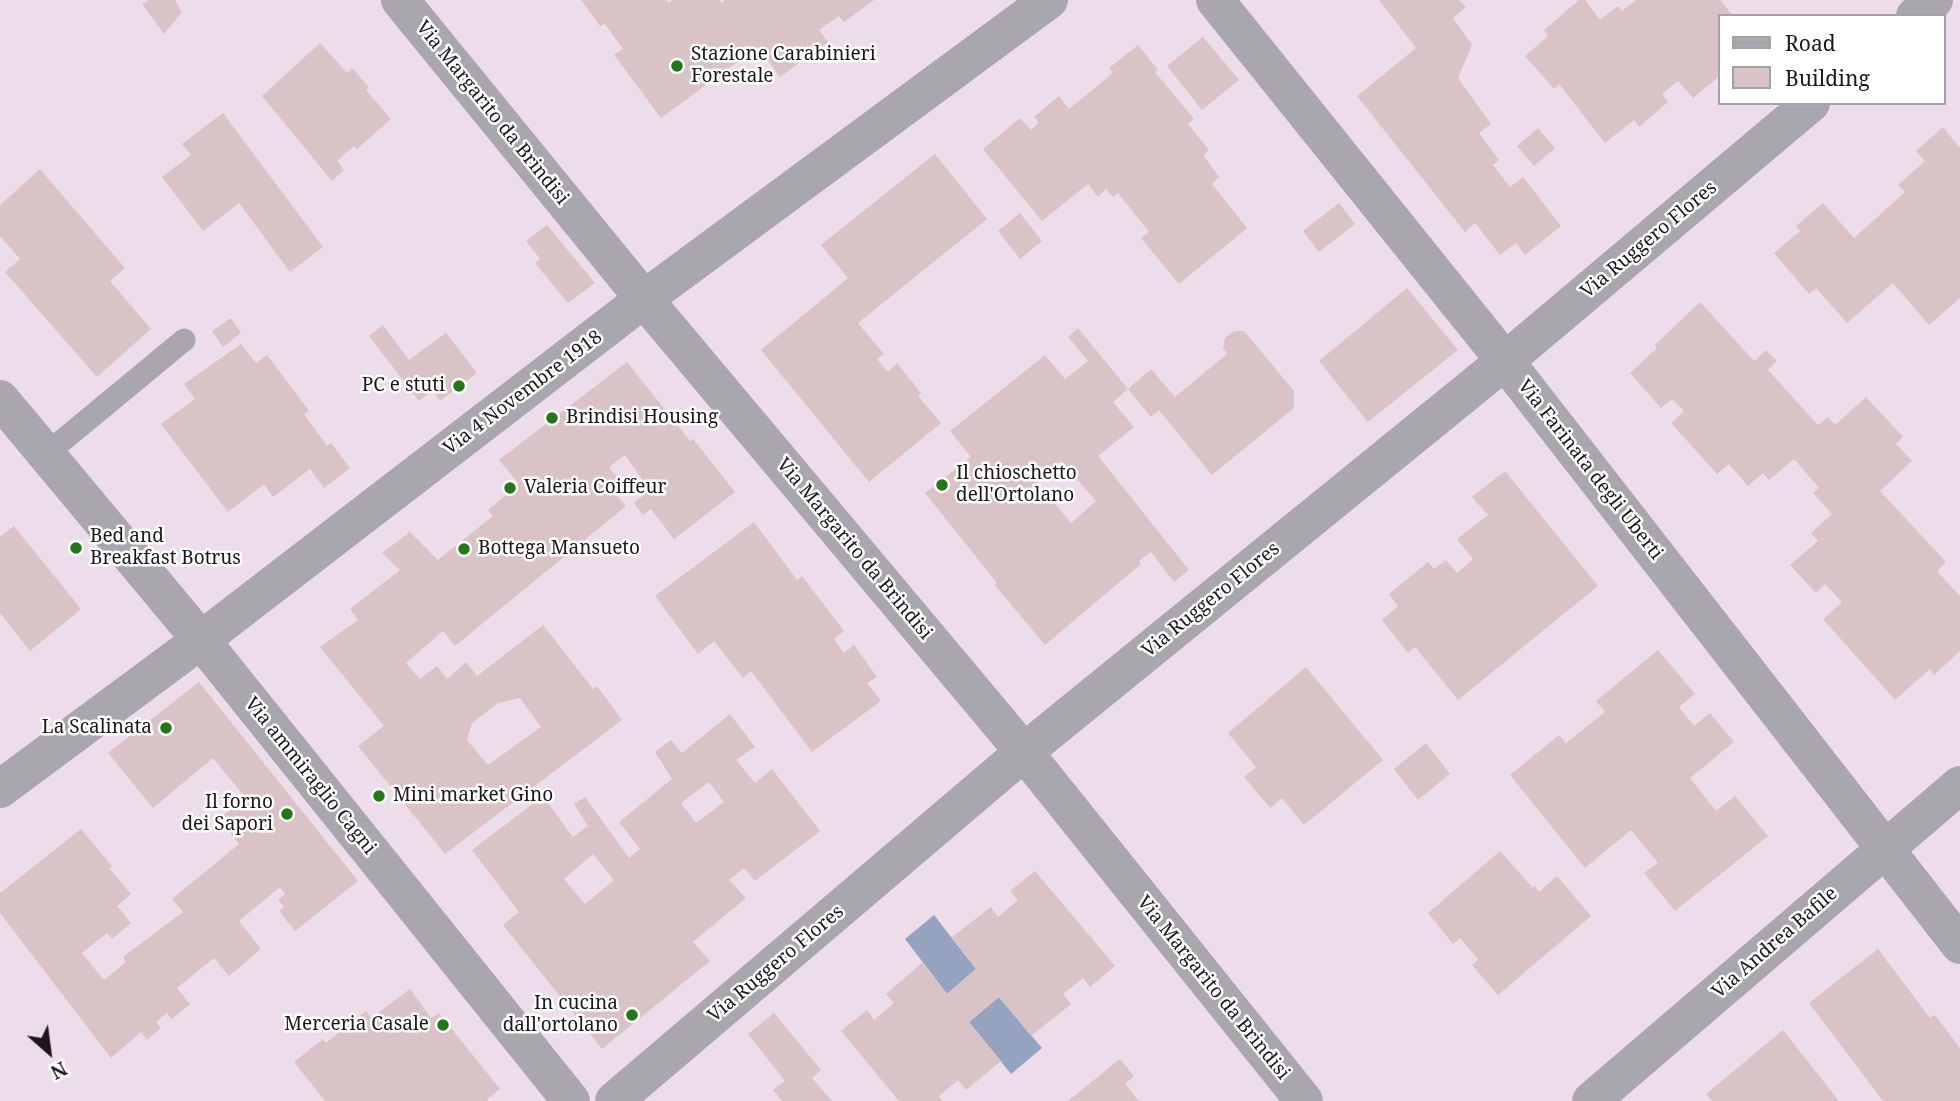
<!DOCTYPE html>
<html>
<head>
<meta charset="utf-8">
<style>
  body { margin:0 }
  #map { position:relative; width:1960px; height:1101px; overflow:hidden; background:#eddce9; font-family:"Noto Serif",serif }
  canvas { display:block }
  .legend { position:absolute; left:1718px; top:14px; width:228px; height:91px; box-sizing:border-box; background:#fff; border:2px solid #a5a2a4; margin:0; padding:9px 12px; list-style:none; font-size:21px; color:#1d171b }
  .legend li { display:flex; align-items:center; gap:14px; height:35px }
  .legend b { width:35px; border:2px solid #a5a2a4 }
  .north { position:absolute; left:14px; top:1017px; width:70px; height:70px; -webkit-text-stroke:5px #fff; paint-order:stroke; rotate:152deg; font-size:19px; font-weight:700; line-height:28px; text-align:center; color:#1d171b }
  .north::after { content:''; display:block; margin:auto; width:24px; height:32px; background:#1d171b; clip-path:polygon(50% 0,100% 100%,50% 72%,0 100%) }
</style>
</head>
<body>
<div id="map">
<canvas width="1960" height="1101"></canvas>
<ul class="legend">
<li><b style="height:9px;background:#a9a6ae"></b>Road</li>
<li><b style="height:19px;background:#d9c3c6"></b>Building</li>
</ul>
<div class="north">N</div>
</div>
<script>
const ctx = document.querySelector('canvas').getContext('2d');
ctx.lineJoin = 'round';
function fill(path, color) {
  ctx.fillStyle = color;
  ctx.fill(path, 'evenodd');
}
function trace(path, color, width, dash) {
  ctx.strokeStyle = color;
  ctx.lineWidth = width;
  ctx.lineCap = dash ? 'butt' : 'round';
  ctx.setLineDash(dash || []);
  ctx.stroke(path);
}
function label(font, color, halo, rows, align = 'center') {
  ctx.font = font + ' "Noto Serif",serif';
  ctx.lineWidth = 5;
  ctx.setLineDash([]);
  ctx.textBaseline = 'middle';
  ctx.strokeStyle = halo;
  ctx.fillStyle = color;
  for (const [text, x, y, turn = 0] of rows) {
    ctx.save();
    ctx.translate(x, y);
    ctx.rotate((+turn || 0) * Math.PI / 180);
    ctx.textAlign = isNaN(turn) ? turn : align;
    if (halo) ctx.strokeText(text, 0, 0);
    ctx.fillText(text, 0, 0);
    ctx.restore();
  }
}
const water = new Path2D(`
  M934 915 976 969 947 994 905 939Z
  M999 997 1042 1048 1011 1074 969 1022Z`);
const building = new Path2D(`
  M149 0H175L182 12 164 34 142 4Z
  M581 0H666L669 3 673 0H720L722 3 725 0H874L844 22 839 16 819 30 828 42 780 77 758 47 661 118 614 55 623 49 605 24 600 26Z
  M1379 0H1459L1466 7 1453 18 1472 45 1458 78 1491 124 1479 133 1499 160 1493 165 1510 187 1523 177 1561 226 1525 255 1516 243 1500 255 1475 223 1465 232 1357 96 1416 48Z
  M1579 0H1585L1600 20 1618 6 1622 11 1636 0H1720L1733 16H1720V76L1693 98 1678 81 1662 94 1668 102 1639 127 1634 120 1605 143 1559 84 1554 89 1525 56 1548 36 1544 30Z
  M1203 37 1239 80 1202 110 1167 66Z
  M320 43 347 73 352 68 369 87 366 90 391 119 357 149 354 146 337 161 344 170 332 181 262 96Z
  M1138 45 1158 70 1155 72 1194 119 1188 124 1209 150 1203 155 1219 177 1212 184 1247 228 1179 284 1141 238 1149 232 1118 193 1113 197 1106 189 1098 197 1088 184 1042 221 983 149 1020 118 1031 130 1039 123 1034 117 1059 96 1069 109 1113 73 1109 68Z
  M223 113 323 247 290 272 239 203 203 231 162 177 191 155 182 144Z
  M1943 127 1960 148V298L1929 325 1893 283 1847 323 1816 288 1809 294 1774 253 1800 231 1796 226 1823 203 1854 238 1905 192 1898 185 1925 161 1916 151Z
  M1538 128 1555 148 1534 166 1517 146Z
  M935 154 987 219 858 323 884 354 877 359 888 372 897 363 921 393 918 396 941 423 869 482 761 350 848 278 821 245Z
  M40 169 125 268 110 281 151 329 97 377 5 272 20 259 0 236V205Z
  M1339 203 1355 224 1319 252 1303 231Z
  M1020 213 1042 241 1020 259 998 231Z
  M547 225 595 283 568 303 535 263 540 259 526 241Z
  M1407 288 1458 350 1368 422 1319 361Z
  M1700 302 1754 361 1766 350 1777 361 1768 370 1818 425 1828 417 1835 425 1866 397 1903 437 1896 444 1912 461 1880 491 1946 562 1937 571 1960 596V651L1934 675 1930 669 1895 700 1823 619 1842 602 1825 584 1816 593 1790 565 1818 541 1811 533 1832 514 1813 493 1819 488 1794 459 1769 480 1763 473 1748 486 1729 464 1717 474 1671 423 1684 411 1672 399 1661 408 1630 373 1657 348 1655 345Z
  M231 318 241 333 223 347 212 331Z
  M383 325 409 360 446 333 477 373 440 401 433 390 419 401 369 336Z
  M1078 328 1128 389 1151 369 1175 397 1227 354 1223 348 1225 338 1234 331H1244L1294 391V408L1212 475 1159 410 1151 417 1128 389 1113 402 1134 427 1098 456 1189 570 1174 582 1151 552 1139 561 1141 564 1045 645 994 584 997 583 925 493 971 457 950 431 1045 355 1065 379 1088 361 1068 337ZM1061 461 1096 501 1071 523 1036 481Z
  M241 344 256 363 267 355 309 411 304 414 327 446 331 443 350 468 324 488 310 469 273 497 264 484 228 512 161 424 195 399 184 384Z
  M627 362 690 441 693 439 735 492 674 539 651 509 643 515 634 503 650 490 625 455 609 467 619 480 610 488 626 506 455 646 443 631 406 663 420 679 437 666 447 679 466 662 477 676 543 625 593 689 597 686 622 720 445 854 358 746 384 726 320 647 358 620 350 609 400 570 382 553 410 532 438 560 493 516 488 510 519 484 499 460ZM520 698 541 727 488 765 467 740 472 723 498 703Z
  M1505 471 1598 586 1458 700 1415 647 1408 653 1382 620 1398 606 1389 594 1428 562 1434 569 1446 560 1457 573 1473 559 1457 539 1488 515 1472 497Z
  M754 522 797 580 802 576 844 631 834 639 844 653 854 645 877 677 867 683 881 701 812 752 751 671 743 678 714 641 698 654 655 596Z
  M14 526 81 609 30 651 0 613V537Z
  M1658 650 1695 694 1679 707 1694 726 1710 713 1734 742 1690 778 1716 811 1735 796 1768 836 1675 911 1644 873 1658 863 1631 830 1585 868 1510 775 1559 735 1566 743 1605 712 1596 701Z
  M1306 667 1383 760 1304 825 1282 798 1270 808 1244 777 1256 767 1228 733Z
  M199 682 358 881 295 931 279 911 284 907 278 900 285 894 280 887 239 921 261 949 229 976 214 958 177 988 190 1004 172 1019 167 1013 156 1022 161 1028 147 1040 141 1032 111 1058 0 913V893L81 829 112 866 109 868 131 894 117 906 131 923 112 939 107 933 82 953 104 980 126 962 123 957 183 912 172 899 239 844 219 819 245 797 213 758 153 808 108 753Z
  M730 714 755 747 736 760 755 783 772 769 820 831 755 881 744 868 729 880 746 898 693 942 710 961 602 1049 503 925 519 912 472 850 543 796 573 837 588 826 574 804 585 797 629 858 640 849 619 822 672 779 655 752 671 740 682 753ZM709 782 724 802 696 823 681 803ZM593 854 614 880 585 904 564 879Z
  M1426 743 1450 774 1418 800 1394 769Z
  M1500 851 1533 888 1535 886 1539 892 1557 876 1591 916 1498 995 1472 965 1478 959 1460 938 1453 944 1428 913Z
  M1035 871 1115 966 1090 987 1083 978 1063 994 1071 1004 1031 1036 999 997 969 1022 1001 1061 966 1090 958 1080 939 1096 943 1101H899L841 1031 867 1010 874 1020 894 1003 886 994 922 963 947 994 976 969 952 937 991 907 998 917 1018 900 1010 891Z
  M1878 949 1930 1018 1935 1015 1960 1048V1101H1883L1809 1003Z
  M410 989 431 1018 439 1013 500 1089 487 1099 489 1101H325L294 1062 323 1039 326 1043 366 1011 371 1018Z
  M774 1013 821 1070 812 1078 832 1101H782L773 1090 785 1081 748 1034Z
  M1783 1030 1839 1101H1712L1706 1094Z
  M1120 1059 1134 1076 1125 1084 1139 1101H1068Z`);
const service = new Path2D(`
  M45 455 184 340`);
const minor = new Path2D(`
  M400 0 644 299 1024 752 1304 1101
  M1215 0 1505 361 1960 945
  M1915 16 1934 0
  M0 399 201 640 571 1101
  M0 789 201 640 644 299 1049 0
  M614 1101 1024 752 1505 361 1811 103
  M1591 1101 1960 785`);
const markers = [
  [677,66,7,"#26751d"],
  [459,386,7,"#26751d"],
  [552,418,7,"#26751d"],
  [942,485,7,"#26751d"],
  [510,488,7,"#26751d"],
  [76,548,7,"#26751d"],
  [464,549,7,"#26751d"],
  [166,728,7,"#26751d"],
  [379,796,7,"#26751d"],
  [287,814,7,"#26751d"],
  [632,1015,7,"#26751d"],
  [443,1025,7,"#26751d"]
];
const poiNames = [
  ["Stazione Carabinieri",691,55],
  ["Forestale",691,77],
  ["PC e stuti",445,386,"right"],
  ["Brindisi Housing",566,418],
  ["Il chioschetto",956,474],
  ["dell'Ortolano",956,496],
  ["Valeria Coiffeur",524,488],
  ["Bed and",90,537],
  ["Breakfast Botrus",90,559],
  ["Bottega Mansueto",478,549],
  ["La Scalinata",152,728,"right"],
  ["Mini market Gino",393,796],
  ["Il forno",273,803,"right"],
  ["dei Sapori",273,825,"right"],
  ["In cucina",618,1004,"right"],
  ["dall'ortolano",618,1026,"right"],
  ["Merceria Casale",429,1025,"right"]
];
const streetNames = [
  ["Via Margarito da Brindisi",492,113,51],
  ["Via Ruggero Flores",1649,240,-40],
  ["Via 4 Novembre 1918",523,393,-37],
  ["Via Farinata degli Uberti",1590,470,52],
  ["Via Margarito da Brindisi",854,549,50],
  ["Via Ruggero Flores",1211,600,-39],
  ["Via ammiraglio Cagni",310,776,51],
  ["Via Andrea Bafile",1775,943,-41],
  ["Via Ruggero Flores",776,964,-40],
  ["Via Margarito da Brindisi",1213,988,51]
];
fill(water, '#96a3c0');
fill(building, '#d9c3c6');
trace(service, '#a9a6ae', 23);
trace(minor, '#a9a6ae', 38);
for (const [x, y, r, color] of markers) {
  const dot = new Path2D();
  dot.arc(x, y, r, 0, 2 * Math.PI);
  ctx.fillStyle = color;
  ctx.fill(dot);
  trace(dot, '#fff', 2.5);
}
label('19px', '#1d171b', '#fff', poiNames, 'left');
label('19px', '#1d171b', '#fff', streetNames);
</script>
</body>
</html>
